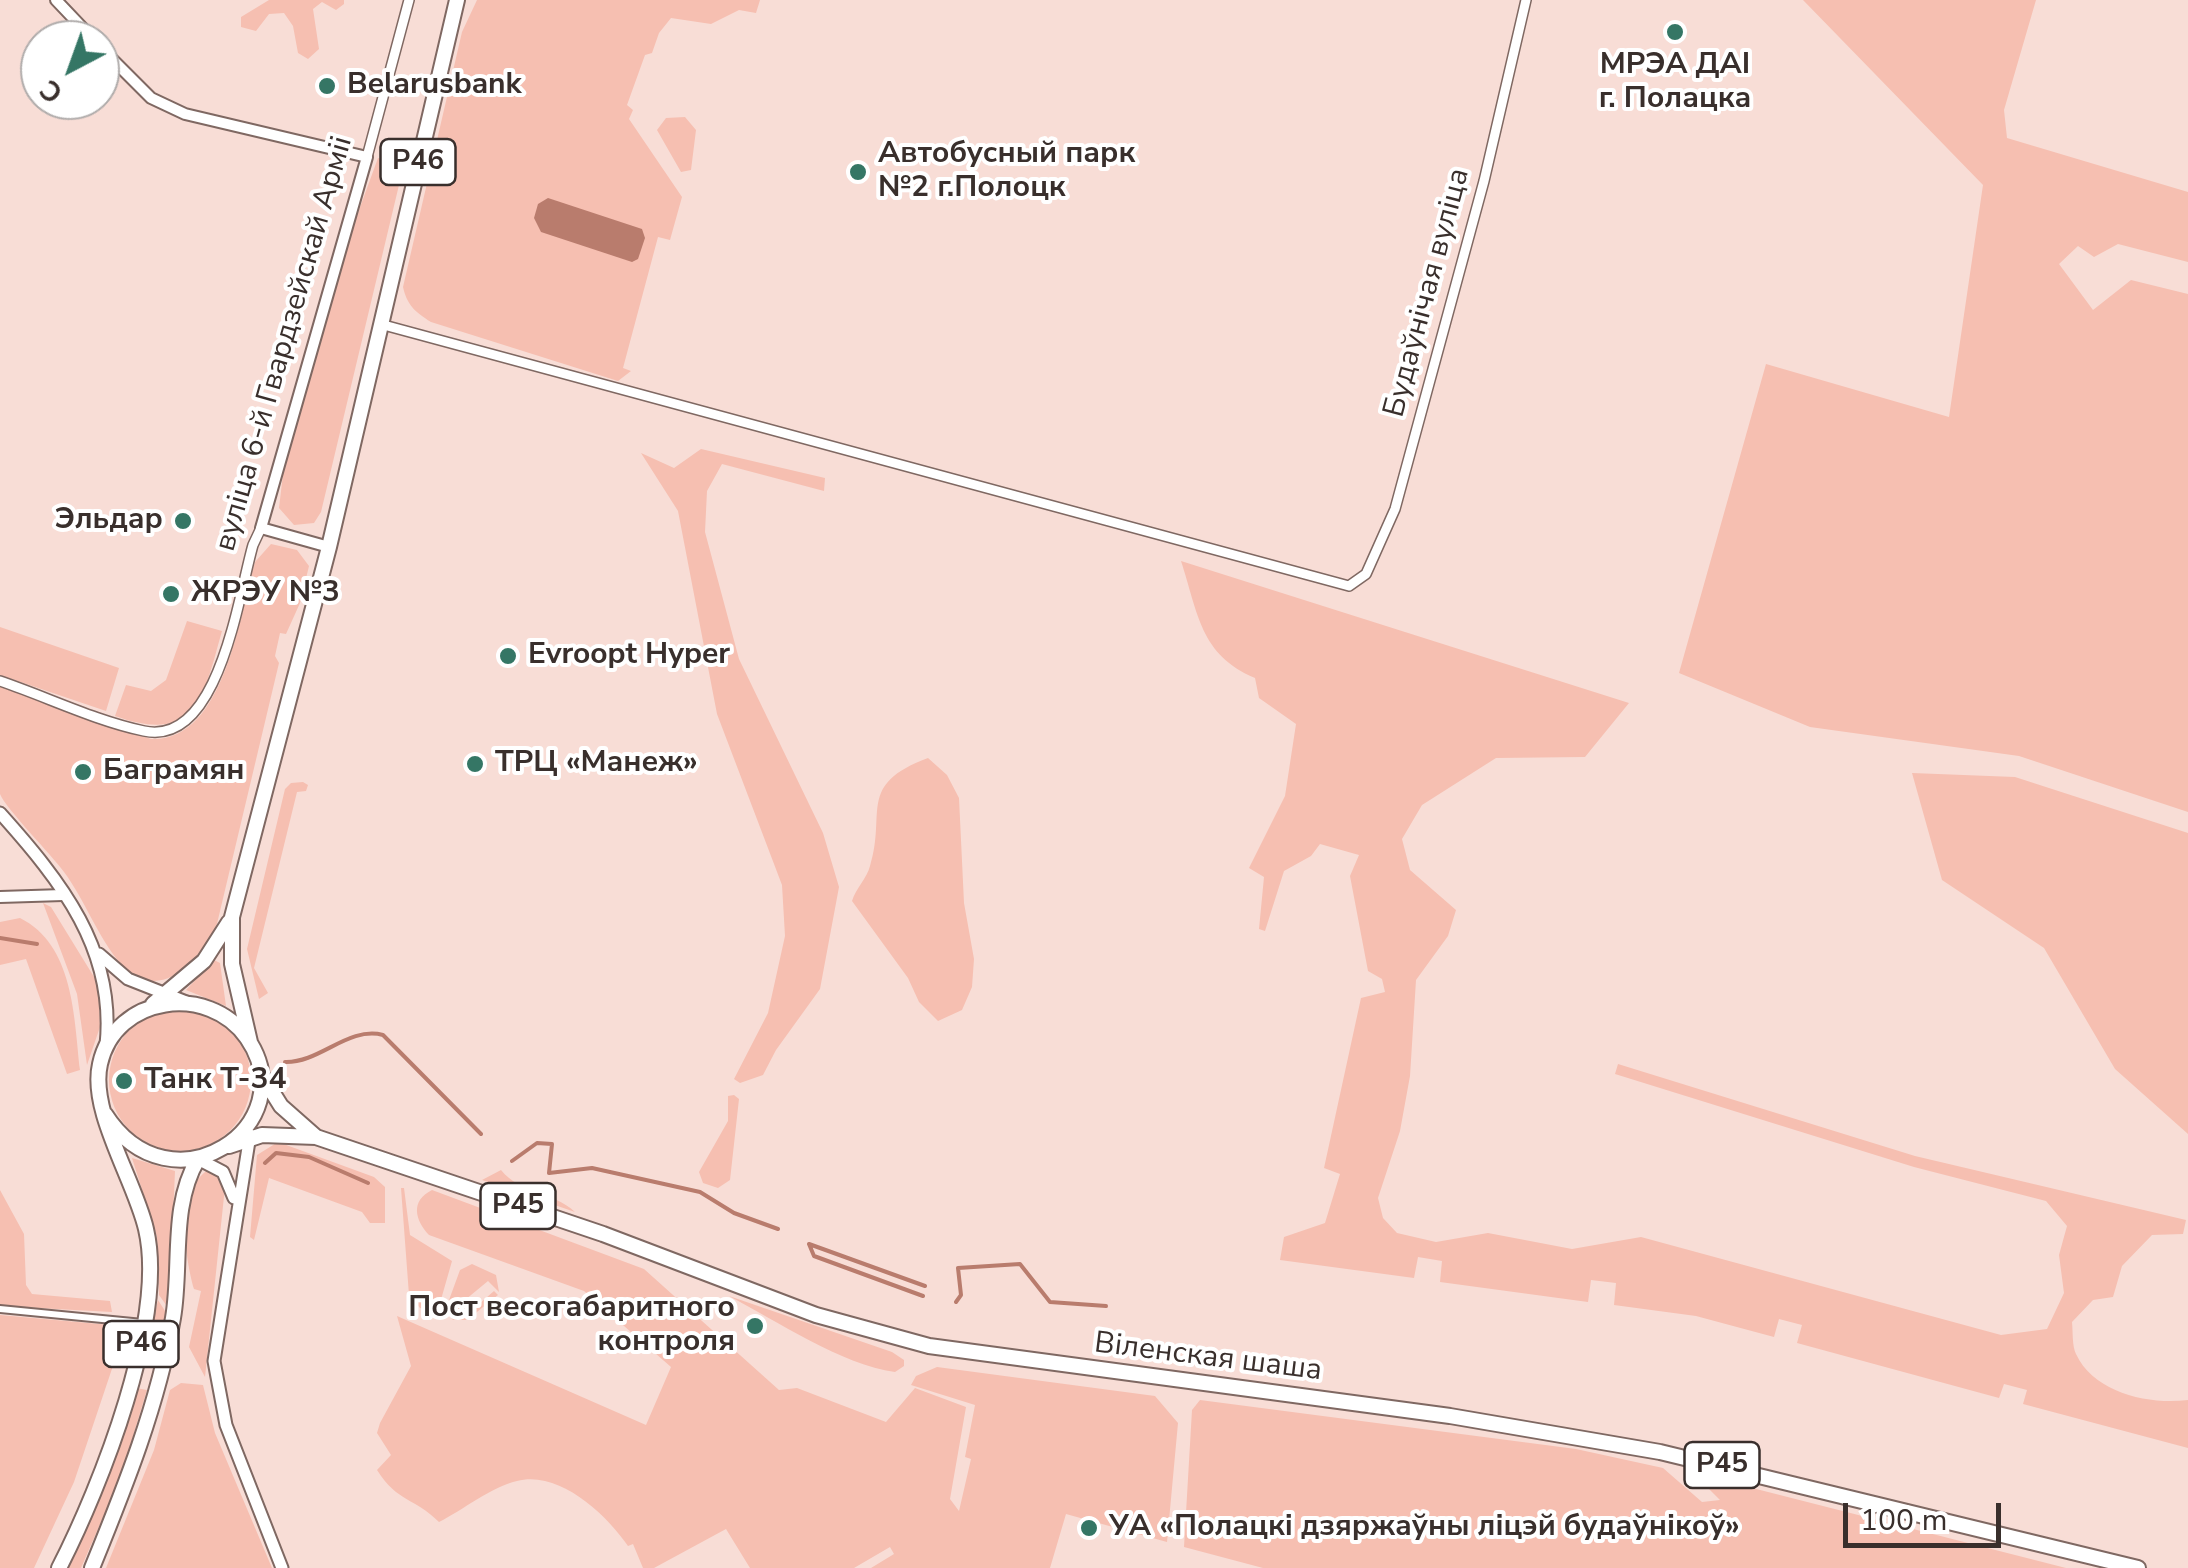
<!DOCTYPE html>
<html>
<head>
<meta charset="utf-8">
<style>
  body { margin:0 }
  #map { position:relative; width:2188px; height:1568px; overflow:hidden; background:#f8ddd6; font-family:"Nunito Sans",sans-serif }
  canvas { display:block }
  .north { position:absolute; left:20px; top:20px; width:100px; height:100px; box-sizing:border-box; background:#fff; border:2px solid #b0acab; border-radius:50%; rotate:221deg; font-size:28px; font-weight:700; line-height:40px; text-align:center; color:#392f2c }
  .north::after { content:''; display:block; margin:auto; width:35px; height:45px; background:#357665; clip-path:polygon(50% 0,100% 100%,50% 72%,0 100%) }
  .scale { position:absolute; left:1843px; top:1503px; width:158px; height:45px; box-sizing:border-box; border:5px solid #392f2c; border-top:0; padding-left:12px; font-size:30px; line-height:35px; white-space:nowrap; color:#392f2c; -webkit-text-stroke:8px #fff; paint-order:stroke }
</style>
</head>
<body>
<div id="map">
<canvas width="2188" height="1568"></canvas>
<div class="north">С</div>
<div class="scale">100 m</div>
</div>
<script>
const ctx = document.querySelector('canvas').getContext('2d');
ctx.lineJoin = 'round';
function fill(path, color) {
  ctx.fillStyle = color;
  ctx.fill(path, 'evenodd');
}
function trace(path, color, width, dash) {
  ctx.strokeStyle = color;
  ctx.lineWidth = width;
  ctx.lineCap = dash ? 'butt' : 'round';
  ctx.setLineDash(dash || []);
  ctx.stroke(path);
}
function label(font, color, halo, rows, align = 'center') {
  ctx.font = font + ' "Nunito Sans",sans-serif';
  ctx.lineWidth = 8;
  ctx.setLineDash([]);
  ctx.textBaseline = 'middle';
  ctx.strokeStyle = halo;
  ctx.fillStyle = color;
  for (const [text, x, y, turn = 0] of rows) {
    ctx.save();
    ctx.translate(x, y);
    ctx.rotate((+turn || 0) * Math.PI / 180);
    ctx.textAlign = isNaN(turn) ? turn : align;
    if (halo) ctx.strokeText(text, 0, 0);
    ctx.fillText(text, 0, 0);
    ctx.restore();
  }
}
const green = new Path2D(`
  M269 0H344V4L336 10 322 2 313 9 319 49 308 59 298 53 293 26 284 13 269 14 256 31 241 27V17Z
  M477 0H760L756 13 739 10 711 24 671 18 659 33 652 53 645 55 627 105 633 110 629 119 682 197 670 240 658 237 623 368 631 371 618 381 431 322C415 312 407 305 403 287L462 32Z
  M1803 0H2036L2004 110 2007 138 2188 192V262L2118 244 2094 257 2078 246 2059 264 2093 310 2131 280 2188 294V812L2019 756 1810 727 1679 673 1766 364 1949 417 1983 185Z
  M685 117 696 130 691 170 681 172 657 130 666 118Z
  M378 158 404 164 321 512 314 523 294 525 279 508 283 474 355 221Z
  M701 449 825 478 824 491 722 464 707 491 705 532 739 659 823 833 839 887 820 989 776 1050 763 1075 740 1083 734 1079 768 1013 785 936 782 885 717 714 678 511 641 453 674 468Z
  M271 544 297 550 309 566 300 603 286 634 280 633 275 656 279 663 216 928C199 963 157 1005 121 964 98 938 85 900 64 872 51 854 6 809 0 794 0 780 0 707 0 686L151 739C224 742 239 617 255 562Z
  M1181 561 1629 703 1585 757 1496 758 1422 805 1402 839 1410 870 1456 910 1448 936 1416 980 1410 1076 1400 1131 1378 1198 1383 1218 1397 1233 1436 1242 1488 1233 1572 1249 1641 1237 2001 1335 2047 1329 2064 1293 2059 1255 2067 1226 2046 1201 1914 1167 1615 1074 1618 1064 1915 1156 2186 1220 2183 1234 2152 1235 2122 1266 2113 1297 2093 1300 2072 1322C2073 1332 2072 1346 2076 1354 2094 1393 2149 1405 2188 1400V1448L2023 1404 2027 1390 2004 1384 1999 1398 1797 1343 1802 1325 1779 1319 1774 1337 1696 1316 1614 1305 1616 1283 1591 1280 1588 1302 1440 1282 1442 1261 1418 1257 1414 1278 1280 1260 1284 1237 1325 1223 1340 1174 1324 1168 1361 998 1385 992 1382 979 1368 971 1350 876 1359 855 1320 844 1311 856 1284 871 1265 931 1259 929 1264 877 1249 868 1285 796 1296 724 1259 698 1255 678C1200 655 1198 613 1181 561Z
  M187 621 222 631C203 698 197 745 115 716L126 685 151 691 166 680Z
  M0 627 119 668 106 711 0 675Z
  M928 758 947 775 959 798 964 903 974 959 972 987 962 1010 938 1021 919 1002 908 978 852 901C856 888 867 878 870 866 887 812 856 785 928 758Z
  M1912 773 2015 777 2188 833V1134L2115 1069 2044 948 1942 880Z
  M303 782 308 785 306 791 297 792 254 968 268 993 259 999 247 949 285 789 291 783Z
  M43 903 51 907 99 985 100 1027 87 1065 77 994Z
  M20 918C74 945 74 1017 80 1070L67 1074 26 959 0 965V922Z
  M214 960 220 963 226 1006 186 990Z
  M109 1080a71 71 0 1 1 142 0a71 71 0 1 1-142 0Z
  M734 1095 739 1099 730 1180 718 1188 703 1183 699 1172 728 1121V1096Z
  M278 1142 374 1177 385 1187V1223H370L362 1212 269 1178 254 1240 250 1237 257 1155Z
  M132 1158 175 1171 169 1309 159 1295 157 1237Z
  M208 1170 219 1175 225 1187 205 1377 189 1347 201 1291 194 1289C185 1256 175 1191 208 1170Z
  M501 1170C520 1194 553 1191 575 1212L482 1180Z
  M401 1188H404L410 1235 452 1261 440 1303 432 1310 420 1308 409 1295Z
  M0 1190 24 1234 26 1285 32 1294 110 1301 112 1312 0 1306Z
  M432 1190 644 1269 779 1390 797 1388 886 1422 915 1388 966 1407 950 1499 959 1511 971 1459 965 1457 975 1405 911 1385 916 1376 937 1367 1155 1396 1178 1423 1167 1542 1066 1514 1050 1568H871L894 1554 890 1547 854 1568H750L726 1529 654 1568H643L633 1544 628 1546C606 1514 559 1470 517 1481 491 1487 463 1510 439 1522 414 1497 398 1503 377 1470L391 1455 377 1433 380 1423 411 1366 397 1316 646 1425 671 1367 584 1291 429 1235C415 1220 410 1201 432 1190Z
  M472 1264 496 1275 499 1292 488 1281 465 1300 471 1311 494 1291 498 1295 467 1320H453L445 1311 460 1270Z
  M729 1296 892 1352 904 1360V1366L895 1372C842 1365 777 1321 729 1296Z
  M158 1300 167 1314 153 1367 143 1364Z
  M0 1315 121 1326 124 1333 74 1482 34 1568H0Z
  M181 1383 203 1385 215 1433 272 1568H106L154 1450 170 1390Z
  M136 1388 147 1390 121 1476 81 1568H67L108 1472Z
  M1200 1400 1576 1449 1663 1468 1702 1502 1720 1500 1707 1487 1708 1482 1721 1480 2066 1568H1263L1184 1547 1192 1410Z`);
const water = new Path2D(`
  M548 198 642 229 645 238 638 259 632 262 541 232 534 218 538 204Z`);
const stream = new Path2D(`
  M0 938 37 944
  M285 1062C320 1063 348 1026 383 1035L481 1134
  M512 1161 537 1143 552 1144 549 1173 592 1168 700 1192 734 1213 778 1229
  M265 1163 276 1153 309 1157 368 1183
  M809 1244 814 1256 923 1296
  M809 1244 925 1286
  M956 1302 961 1295 958 1268 1020 1264 1050 1302 1106 1306`);
const pedestrian = new Path2D(`
  M0 1309 143 1323`);
const minor = new Path2D(`
  M367 157 409 0
  M380 324 1349 586 1366 574 1395 509 1484 181 1526 0
  M0 681C47 697 96 721 144 731 219 747 238 597 253 545L261 528`);
const tertiary = new Path2D(`
  M56 0 94 40
  M100 47 151 98 185 114 367 157 261 528 329 547
  M0 897 63 895`);
const secondary = new Path2D(`
  M0 813C61 881 116 950 106 1045
  M99 954 128 979 189 1003
  M250 1135 214 1361 226 1425 282 1568
  M198 1159 223 1172 234 1198`);
const primary = new Path2D(`
  M153 1004 204 961 229 922
  M250 1042 232 964V917L329 547 457 0
  M261 1074 281 1106 315 1136
  M229 1146 262 1135 316 1137 603 1234 816 1315 929 1346 1450 1416 1660 1452 2138 1568
  M59 1568C101 1486 167 1319 146 1229 135 1181 89 1111 100 1064 115 995 209 983 247 1038 307 1125 171 1217 105 1114
  M92 1568C125 1487 158 1405 173 1318 182 1266 170 1206 198 1159`);
const markers = [
  [1675,32,10,"#357665"],
  [327,86,10,"#357665"],
  [858,172,10,"#357665"],
  [183,521,10,"#357665"],
  [171,594,10,"#357665"],
  [508,656,10,"#357665"],
  [475,764,10,"#357665"],
  [83,772,10,"#357665"],
  [124,1081,10,"#357665"],
  [755,1326,10,"#357665"],
  [1089,1528,10,"#357665"]
];
const shields = [
  [418,162,75],
  [518,1206,75],
  [141,1344,75],
  [1722,1465,75]
];
const shieldNames = [
  ["Р46",418,162],
  ["Р45",518,1206],
  ["Р46",141,1344],
  ["Р45",1722,1465]
];
const poiNames = [
  ["МРЭА ДАІ",1675,66,"center"],
  ["г. Полацка",1675,100,"center"],
  ["Belarusbank",347,86],
  ["Автобусный парк",878,155],
  ["№2 г.Полоцк",878,189],
  ["Эльдар",163,521,"right"],
  ["ЖРЭУ №3",191,594],
  ["Evroopt Hyper",528,656],
  ["ТРЦ «Манеж»",495,764],
  ["Баграмян",103,772],
  ["Танк Т-34",144,1081],
  ["Пост весогабаритного",735,1309,"right"],
  ["контроля",735,1343,"right"],
  ["УА «Полацкі дзяржаўны ліцэй будаўнікоў»",1109,1528]
];
const streetNames = [
  ["Будаўнічая вуліца",1428,293,-75],
  ["вуліца 6-й Гвардзейскай Арміі",285,344,-74],
  ["Віленская шаша",1208,1358,7]
];
fill(green, '#f6bfb1');
fill(water, '#b97c6d');
trace(stream, '#b97c6d', 4);
trace(pedestrian, '#7f6862', 10);
trace(minor, '#7f6862', 12);
trace(tertiary, '#7f6862', 14);
trace(secondary, '#7f6862', 15);
trace(primary, '#7f6862', 18);
trace(pedestrian, '#fff', 6);
trace(minor, '#fff', 9);
trace(tertiary, '#fff', 10);
trace(secondary, '#fff', 11);
trace(primary, '#fff', 14);
for (const [x, y, r, color] of markers) {
  const dot = new Path2D();
  dot.arc(x, y, r, 0, 2 * Math.PI);
  ctx.fillStyle = color;
  ctx.fill(dot);
  trace(dot, '#fff', 4);
}
for (const [x, y, w] of shields) {
  const box = new Path2D();
  box.roundRect(x - w / 2, y - 23, w, 46, 8);
  ctx.fillStyle = '#fff';
  ctx.fill(box);
  trace(box, '#392f2c', 2.5);
}
label('bold 28px', '#392f2c', null, shieldNames);
label('bold 30px', '#392f2c', '#fff', poiNames, 'left');
label('30px', '#392f2c', '#fff', streetNames);
</script>
</body>
</html>
